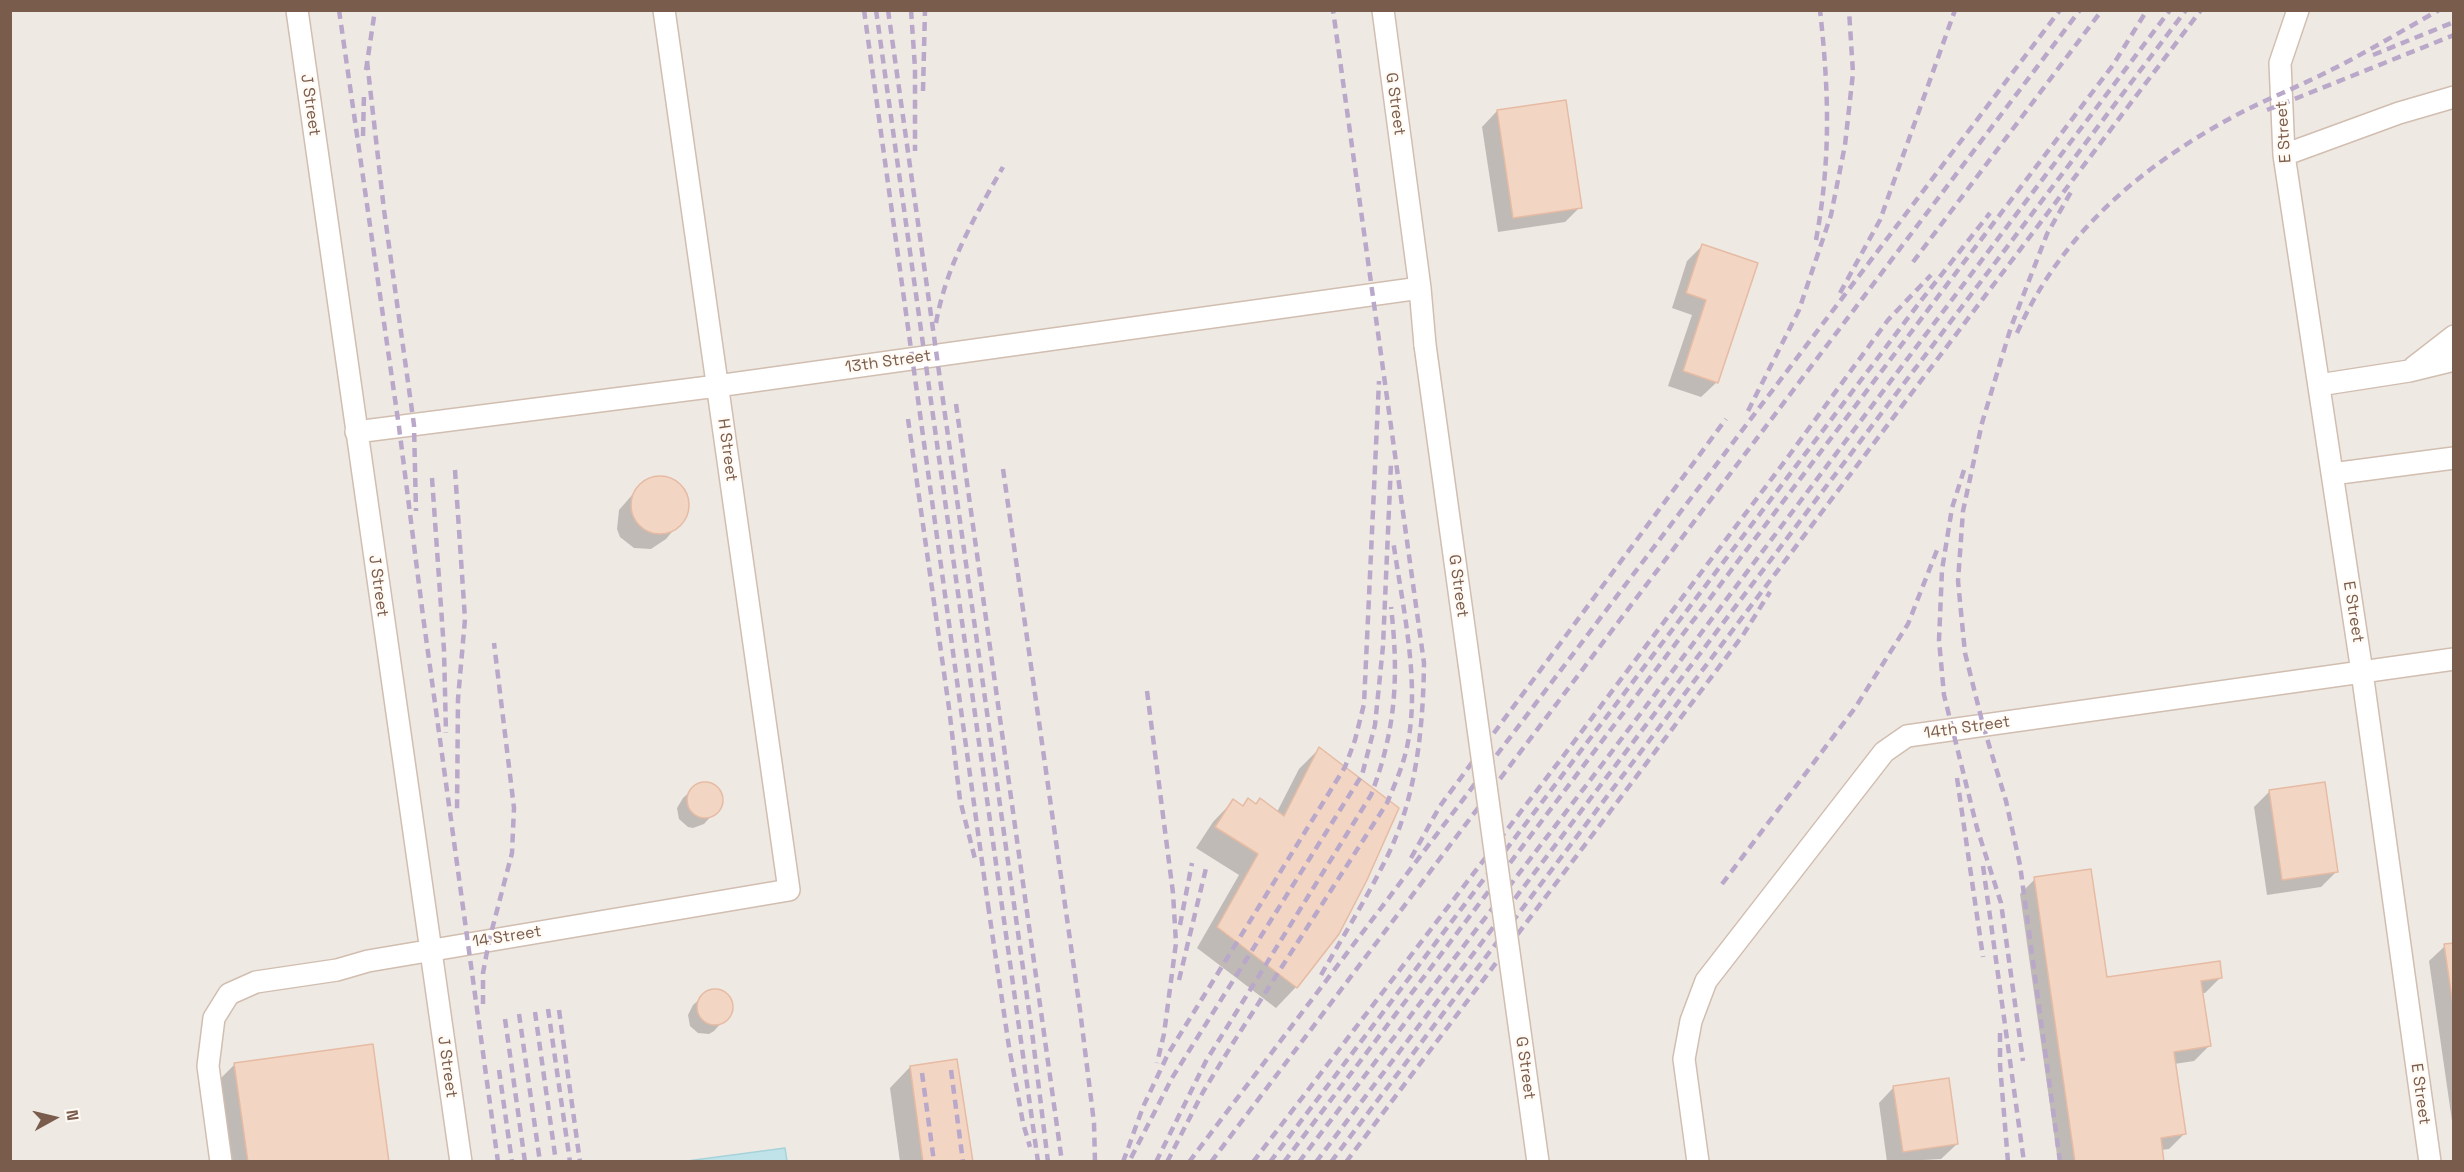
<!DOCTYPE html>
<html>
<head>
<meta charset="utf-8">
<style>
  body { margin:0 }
  #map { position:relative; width:2464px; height:1172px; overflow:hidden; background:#fdf6ec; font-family:"Space Grotesk",sans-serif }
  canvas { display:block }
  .frame { position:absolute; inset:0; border:12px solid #7a5c4d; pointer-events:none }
  .north { position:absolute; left:24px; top:1088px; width:60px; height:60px; -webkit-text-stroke:4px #fffaf3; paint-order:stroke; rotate:82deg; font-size:16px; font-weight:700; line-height:24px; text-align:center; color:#7a5c4d }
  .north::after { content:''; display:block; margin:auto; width:21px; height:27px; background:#7a5c4d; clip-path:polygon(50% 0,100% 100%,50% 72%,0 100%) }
</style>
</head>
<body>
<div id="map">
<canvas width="2464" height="1172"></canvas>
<div class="frame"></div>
<div class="north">N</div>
</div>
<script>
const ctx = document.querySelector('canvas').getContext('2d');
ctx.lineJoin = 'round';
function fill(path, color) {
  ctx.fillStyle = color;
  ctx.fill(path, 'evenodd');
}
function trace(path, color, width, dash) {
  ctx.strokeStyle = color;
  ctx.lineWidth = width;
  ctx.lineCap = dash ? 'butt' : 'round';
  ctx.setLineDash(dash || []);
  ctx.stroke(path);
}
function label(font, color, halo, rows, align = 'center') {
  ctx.font = font + ' "Space Grotesk",sans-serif';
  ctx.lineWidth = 4.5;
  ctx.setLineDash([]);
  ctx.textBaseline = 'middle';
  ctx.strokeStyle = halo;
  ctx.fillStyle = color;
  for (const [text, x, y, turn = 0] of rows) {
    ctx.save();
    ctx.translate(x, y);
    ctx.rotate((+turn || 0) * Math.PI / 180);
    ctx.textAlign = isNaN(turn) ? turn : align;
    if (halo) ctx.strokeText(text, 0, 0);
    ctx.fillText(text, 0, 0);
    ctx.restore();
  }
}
const industrial = new Path2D(`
  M11 11H2453V1161H11Z`);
const water = new Path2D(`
  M785 1148 787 1161H687Z`);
const shadow = new Path2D(`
  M1497 111 1580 207 1565 222 1498 232 1482 127Z
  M1702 246 1717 382 1701 397 1668 386 1692 315 1672 308 1687 261Z
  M658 477 667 478 683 489 687 498 686 515 666 539 651 549 634 548 620 537 617 529 619 510 640 486Z
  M1319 749 1338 933 1296 987 1276 1008 1197 948 1239 875 1196 848 1213 822 1233 801 1241 807 1248 800 1255 805 1277 812 1299 769Z
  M698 784H709L718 790 721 805 704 824 693 828 688 827 679 819 677 808 683 798Z
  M2270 791 2336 872 2321 887 2267 895 2254 807Z
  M2035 879 2106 979 2221 977 2205 993H2202L2209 1046 2194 1061 2174 1064 2184 1134 2169 1149 2161 1150 2163 1162H2058L2020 894Z
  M2454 945V1135L2429 961 2445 946Z
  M709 991H719L728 997 731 1012 714 1031 709 1034 698 1033 690 1026 688 1015 693 1005Z
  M235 1064 388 1162H231L220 1079Z
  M910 1067 971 1162H900L890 1088Z
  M1894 1087 1957 1144 1941 1159 1887 1162 1879 1103Z`);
const building = new Path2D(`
  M1566 100 1582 208 1513 218 1497 110Z
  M1702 244 1758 263 1718 383 1683 371 1706 300 1686 293Z
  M631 505a29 29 0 1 1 58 0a29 29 0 1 1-58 0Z
  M1319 747 1399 808 1367 880 1339 934 1297 988 1217 927 1258 854 1215 827 1233 799 1243 806 1248 798 1256 804 1260 798 1284 816Z
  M687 800a18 18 0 1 1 36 0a18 18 0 1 1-36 0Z
  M2325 782 2338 872 2282 880 2269 790Z
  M2091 869 2107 977 2220 961 2222 978 2201 981 2211 1046 2174 1052 2186 1134 2161 1138 2164 1162H2075L2034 877Z
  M2454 943V1012L2444 944Z
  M697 1007a18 18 0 1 1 36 0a18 18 0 1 1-36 0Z
  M373 1044 389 1162H248L234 1063Z
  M957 1059 973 1162H923L910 1066Z
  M1949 1078 1958 1144 1903 1152 1893 1086Z`);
const minor = new Path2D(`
  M297 10 461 1162
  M1383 10 1420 288 1425 345
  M2298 10 2280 63 2284 155 2362 672 2430 1162
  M2284 155 2399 113 2454 97
  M2414 367 2454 336
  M2319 385 2409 371 2454 360
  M356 432 717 386 1420 288
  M2332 474 2454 458
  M221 1162 208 1066 214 1018 229 994 256 982 337 970 368 961 789 890 664 10
  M1698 1162 1684 1059 1691 1021 1706 981 1884 752 1907 736 2454 659`);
const rail = new Path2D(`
  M339 10 399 427 423 616 498 1162
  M864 10 989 912
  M876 10 1038 1162
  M888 10 1032 1032 1048 1162
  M911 10 915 68V151
  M2373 55 2454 22
  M367 61 384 210 414 425 416 511
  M366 70 375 10
  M923 91 925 10
  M2267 110 2454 35
  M363 136 364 94
  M1816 240C1831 159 1829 92 1820 10
  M1913 262 2102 10
  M1840 293 1880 220 1955 10
  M936 323C946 266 975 216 1003 167
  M2017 333C2063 230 2146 162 2244 111 2270 98 2297 87 2323 74 2362 55 2400 32 2439 10
  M956 404 1062 1162
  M1748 411 1799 310 1831 215 1845 145 1853 73 1849 10
  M908 419 949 708 960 800 975 859
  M1003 469 1080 1010 1094 1123 1095 1162
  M455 470 465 619 458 699 457 814
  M1964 470 1952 508 1942 570 1939 640 1944 695 1977 828 2001 903 2023 1061
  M432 478 444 650 446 733
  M1147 691 1173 893 1176 943 1164 1034 1157 1063
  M1957 778 1983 957
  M1411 858 1440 806 1726 419
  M1983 866 2024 1162
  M1722 884 1855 708 1908 624 1939 545
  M988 905 1009 1047 1023 1123 1030 1147
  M1180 925 1192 863
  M1321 975C1342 938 1365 901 1384 863 1416 801 1423 732 1424 663L1333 10
  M1179 980 1207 864
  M483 1004V973L489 941 512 853 514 808 494 643
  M548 1009 570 1162
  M559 1010 580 1162
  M535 1012 556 1162
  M519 1014 540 1162
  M505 1019 525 1162
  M2000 1033V1065L2008 1162
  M499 1070 512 1162
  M951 1070 963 1162
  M922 1073 934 1162
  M1131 1158 1172 1078 1362 775 1375 725 1383 646 1391 463
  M1123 1162 1143 1107 1168 1054 1345 767 1355 740 1364 704 1379 381
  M1156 1162 1206 1061 1371 795C1396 730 1399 676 1391 607
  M1167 1162 1203 1092 1233 1043 1387 803C1395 784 1404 764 1408 742 1420 679 1402 604 1393 540
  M1189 1162 2060 10
  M1211 1162 2080 10
  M1253 1162 1561 759 1785 461 1888 320 1931 275
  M1270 1162 1923 298 1990 213
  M1284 1162 2113 65 2147 10
  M1299 1162 1604 762 2170 10
  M1316 1162 2186 10
  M1331 1162 2201 10
  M1346 1162 1743 635 1770 592
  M2060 1162 2020 865 2006 801 1983 725 1965 653 1958 581 1963 511 1982 423 2011 327 2047 234 2071 192`);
const minorBridge = new Path2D(`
  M1425 345 1538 1162`);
const streetNames = [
  ["G Street",1395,104,82],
  ["J Street",310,105,82],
  ["E Street",2284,132,-94],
  ["13th Street",888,362,-8],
  ["H Street",727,450,82],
  ["J Street",378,586,82],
  ["G Street",1458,586,82],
  ["E Street",2353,612,81],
  ["14th Street",1967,728,-8],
  ["14 Street",507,937,-9],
  ["J Street",447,1067,82],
  ["G Street",1525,1068,82],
  ["E Street",2420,1094,82]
];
fill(industrial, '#efe9e4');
fill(water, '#bfe3e8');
trace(water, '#a5d3da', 1.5);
fill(shadow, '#0003');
fill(building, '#f3d5c3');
trace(building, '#e6bba3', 1.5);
trace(minor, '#d1beb0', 24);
trace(minor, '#fff', 21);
trace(rail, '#b9a8c9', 4.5, [9, 6]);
trace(minorBridge, '#d1beb0', 24, []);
trace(minorBridge, '#fff', 21);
label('16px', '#7a5c4d', '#fffaf3', streetNames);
</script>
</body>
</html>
